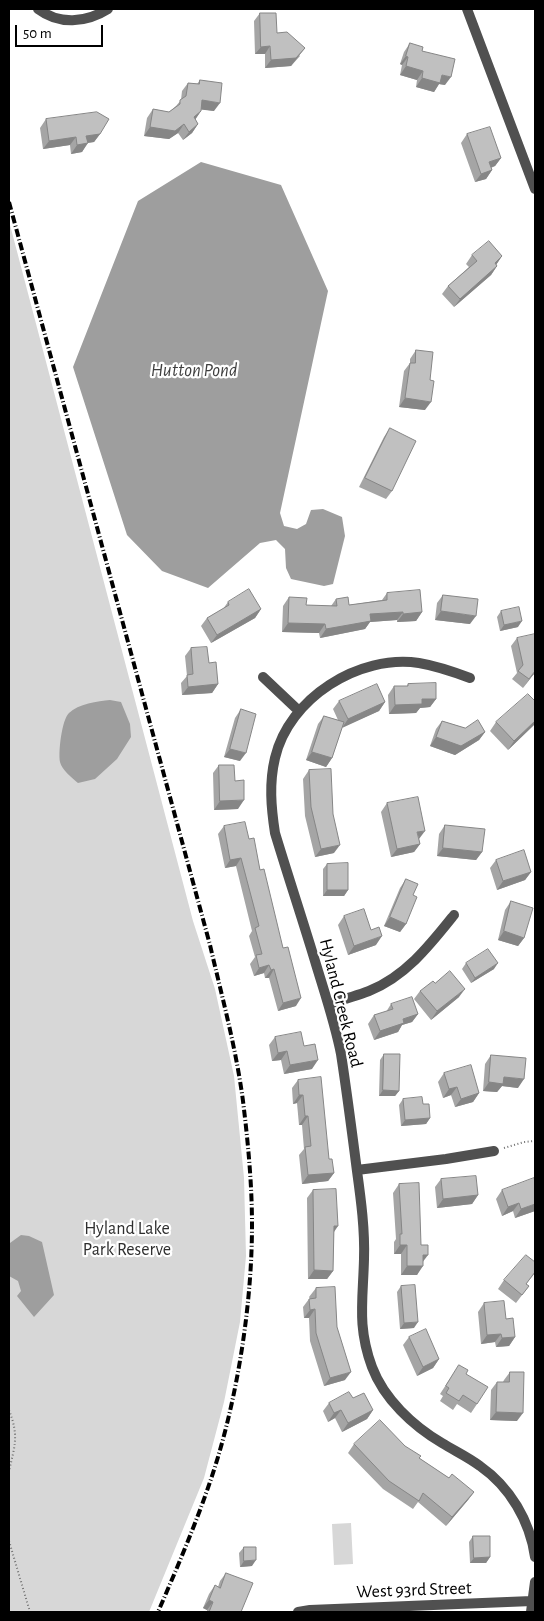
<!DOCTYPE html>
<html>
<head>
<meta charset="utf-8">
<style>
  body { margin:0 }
  #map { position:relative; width:544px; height:1621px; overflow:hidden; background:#fff; font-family:"Alegreya Sans",sans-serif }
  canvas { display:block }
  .frame { position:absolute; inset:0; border:10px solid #000; pointer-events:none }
  .scale { position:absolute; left:15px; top:25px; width:88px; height:22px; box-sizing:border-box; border:2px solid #000; border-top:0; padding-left:6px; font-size:15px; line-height:18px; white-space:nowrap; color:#000; -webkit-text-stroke:4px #fff; paint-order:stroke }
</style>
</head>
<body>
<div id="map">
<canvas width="544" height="1621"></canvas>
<div class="frame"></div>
<div class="scale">50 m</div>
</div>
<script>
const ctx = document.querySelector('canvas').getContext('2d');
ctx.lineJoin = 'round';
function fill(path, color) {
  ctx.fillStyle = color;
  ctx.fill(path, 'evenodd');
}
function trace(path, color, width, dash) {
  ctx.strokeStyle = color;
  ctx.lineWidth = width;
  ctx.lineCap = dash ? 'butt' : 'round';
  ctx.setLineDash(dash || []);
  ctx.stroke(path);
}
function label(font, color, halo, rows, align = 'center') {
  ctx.font = font + ' "Alegreya Sans",sans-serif';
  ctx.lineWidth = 4.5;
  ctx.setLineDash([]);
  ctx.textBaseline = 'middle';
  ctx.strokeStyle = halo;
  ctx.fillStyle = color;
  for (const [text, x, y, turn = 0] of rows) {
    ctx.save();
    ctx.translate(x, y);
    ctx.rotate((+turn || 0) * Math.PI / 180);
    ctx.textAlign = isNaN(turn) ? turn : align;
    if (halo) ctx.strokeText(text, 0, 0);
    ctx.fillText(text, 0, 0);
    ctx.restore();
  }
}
const green = new Path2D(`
  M9 221 193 921 215 989 234 1076 244 1178 246 1256 240 1322 224 1402 204 1478 149 1612H9Z
  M351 1523 353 1564 334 1565 332 1524Z`);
const water = new Path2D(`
  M201 162 281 185 328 291 280 513 284 526 297 529 306 524 311 510 323 509 342 517 345 536 333 584 324 586 291 579 286 568 285 549 276 540 260 543 208 588 162 571 127 535 73 367 138 201Z
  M110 700 121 702 130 724 131 737 117 759 95 779 78 783C71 777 62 770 60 762 58 752 62 719 69 713 78 704 98 701 110 700Z
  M21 1235 29 1236 42 1242 54 1295 34 1317 17 1296 21 1291 18 1281 9 1276 10 1243Z`);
const path = new Path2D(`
  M504 1148 524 1142 535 1141
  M9 1410C19 1436 15 1445 9 1471
  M9 1541 30 1612`);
const street = new Path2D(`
  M38 9C59 25 86 23 108 9
  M467 9 535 189
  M263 677 299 711
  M470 678C454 672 437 666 419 663 359 654 289 698 275 758 269 783 271 807 275 833 288 876 302 918 315 961 324 991 335 1023 341 1054 347 1093 352 1132 357 1171 361 1200 365 1230 364 1259 363 1301 357 1326 372 1367 384 1399 413 1426 442 1443 455 1451 468 1457 480 1466 510 1487 530 1521 535 1557
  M328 1004C342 1000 356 996 369 991 406 976 430 945 454 915
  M357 1170 446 1159 494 1151
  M298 1612 310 1610 532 1601
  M531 1612 535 1582`);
const rail = new Path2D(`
  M9 202 210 945C222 997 236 1048 243 1101 248 1142 252 1184 252 1225 252 1300 239 1386 218 1457 202 1510 180 1561 158 1612`);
const wall = new Path2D(`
  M260 13 277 33 300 56 291 66 265 68V54H255L254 21Z
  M410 43 422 51 445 85 439 84 434 92 416 87 417 80 400 75 402 65 400 64 404 52Z
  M200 80 214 111 201 109V111L195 119 198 124 192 133 183 140 178 133 169 139 144 136 147 118 153 109 169 112 176 106 181 100 182 91 188 83 197 84Z
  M46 119 100 134 94 142 87 143 82 152 71 154 70 145 43 149 40 128Z
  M467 134 501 158 495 166 491 168 492 170 486 179 475 182 461 143Z
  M472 255 502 256 496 265 497 266 491 275 454 307 442 294 448 286 469 267 466 264Z
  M416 350 425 410 399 407 404 371 410 363V359Z
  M390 428 392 491 386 499 359 487 384 437Z
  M387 593 422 612 416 621 397 622V620L370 622 365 629 320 638 319 633 282 632 283 606 289 597 306 605 331 606 336 599 349 605 382 600Z
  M443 595 470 624 435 620 437 603Z
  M228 602 261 609 255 618 211 643 201 626 207 618 223 609Z
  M501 611 518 627 500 631 497 617Z
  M517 638 533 675 523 688 512 679 517 673 511 646Z
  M191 648 209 663 218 684 212 693 182 695 181 683 187 676 185 656Z
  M408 684 436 699 430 707 420 708 416 713 389 714 388 695 394 686H407Z
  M339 701 385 702 379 711 342 727 332 758 326 767 306 760 318 724 324 716 338 720 333 709Z
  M535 701V724L508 750 490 731 496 722Z
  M241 709 240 761 224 757 235 718Z
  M442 721 465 728 485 732 479 740 455 755 430 746 436 729Z
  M219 765 235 781 238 809 214 810 213 773Z
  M309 770 334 853 315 857 305 816 303 779Z
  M387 803 419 839 420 844 414 852 391 857 381 812Z
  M445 825 482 852 476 860 437 856 439 834Z
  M224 826 249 839 260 870 296 1006 278 1011 269 978H265L264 973 254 976 250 964 255 957 249 936 252 931 236 866 225 868 218 834Z
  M496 860 531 872 525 880 497 890 490 868Z
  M327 864 348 890 344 896H323V869Z
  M406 879 413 895 406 924 400 932 384 926 400 888Z
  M511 901 524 938 518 946 498 940 505 910Z
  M344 916 376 945 348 955 338 925Z
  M466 963 494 969 471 983 462 969Z
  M435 983 459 997 431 1020 414 999 420 991Z
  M391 1004 418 1014 412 1022 402 1025 398 1032 374 1040 368 1024 374 1015 386 1012Z
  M275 1037 304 1046 312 1069 284 1074 281 1060 272 1061 269 1045Z
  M384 1054 399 1091 395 1096H379L380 1060Z
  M491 1055 518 1088 502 1086 497 1092 483 1091 485 1064Z
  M444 1073 479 1093 473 1102 455 1107 451 1095 443 1098 438 1082Z
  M298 1080 334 1173 328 1181 302 1184 299 1155 304 1149 302 1125H299L297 1103 293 1104 292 1088Z
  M403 1099 423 1104 430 1118 426 1124 401 1126 399 1105Z
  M441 1179 478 1195 472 1204 437 1208 435 1187Z
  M399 1184 421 1245 423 1262 417 1275H401V1254H394V1242L396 1239 393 1193Z
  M313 1190 334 1232 333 1271 327 1279H308L307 1198Z
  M502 1190 535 1211 515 1218 513 1211 502 1216 496 1199Z
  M535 1262V1273L526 1284 529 1286 516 1303 498 1289 504 1280Z
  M401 1286 414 1328 400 1329 397 1292Z
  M316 1288 337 1327 345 1380 324 1386 310 1341 309 1318H304L303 1307 309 1299H310L309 1297Z
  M484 1303 506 1319 515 1337 509 1346 496 1347 495 1342 481 1344 478 1312Z
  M409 1337 439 1359 433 1368 417 1376 403 1345Z
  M459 1365 466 1374 477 1404 471 1413 457 1404 453 1410 440 1401 443 1396 440 1394Z
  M510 1372 517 1421 490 1420 491 1390 497 1382H503L504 1380Z
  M353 1398 373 1410 367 1419 342 1432 335 1418 328 1422 323 1411 329 1403Z
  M354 1444 405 1446 419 1458 449 1478 474 1492 468 1500 446 1526 418 1502 413 1509 383 1489 348 1453Z
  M473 1536 490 1557 486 1563H470L469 1542Z
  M244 1547 252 1566 240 1567 239 1553Z
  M226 1573 241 1612H207V1610L203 1608 209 1594 215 1585 218 1587 220 1581Z`);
const shadedWall = new Path2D(`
  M270 46 265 54H255L261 47Z
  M305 48 291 66 265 68 271 60Z
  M406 56 408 57 402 65 400 64Z
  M406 66 423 71 417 80 400 75Z
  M442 75 451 77 445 85 439 84 434 92 416 87 422 78Z
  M202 100 220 103 214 111 196 109Z
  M201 111 195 120 194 117Z
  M184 124 178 133 169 139 144 136 150 127Z
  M198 124 192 133 183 140 189 132Z
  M100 134 94 142 80 144 86 136Z
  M76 137 70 145 43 149 49 141Z
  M88 143 82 152 71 154 77 145Z
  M501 158 495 166 483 170 489 162Z
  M492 170 486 179 475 182 481 174Z
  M502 256 496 265 495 263Z
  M497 266 491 275 454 307 460 299Z
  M405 398 431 402 425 410 399 407Z
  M261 609 255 618 211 643 217 635Z
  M441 611 476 616 470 624 435 620Z
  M403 612 397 620 370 622 365 629 320 638 326 629 370 614Z
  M422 612 416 621 397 622 403 614Z
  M522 621 518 627 500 631 504 625Z
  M288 623 325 624 319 633 282 632Z
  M535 671V674L533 675 523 688Z
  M218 684 212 693 182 695 188 687Z
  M422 699H436L430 707 420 708 416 713 389 714 395 705Z
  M385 702 379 711 342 728 348 719Z
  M535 721V724L508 750 514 741Z
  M485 732 479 740 455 755 430 746 436 737Z
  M230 749 246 753 240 761 224 757Z
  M312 752 332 758 326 767 306 760Z
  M244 800 238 809 214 810 220 801Z
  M425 831 419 839 417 832Z
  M420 844 414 852 391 857 397 849Z
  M340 845 334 853 315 857 321 849Z
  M443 848 482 852 476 860 437 856Z
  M241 858 236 866 225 868 230 860Z
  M531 872 525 880 497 890 503 881Z
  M327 890H348L344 896H323Z
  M390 917 406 924 400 932 384 926Z
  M504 931 524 938 518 946 498 940Z
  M382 936 376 945 348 955 354 946Z
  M498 963 494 969 471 983 475 978Z
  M269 965 264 973 254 976 259 968Z
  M274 969 269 978H265L271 970Z
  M465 989 459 997 431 1020 437 1011Z
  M301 998 296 1006 278 1011 283 1003Z
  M418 1014 412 1022 402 1025 398 1032 374 1040 380 1031 403 1019Z
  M287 1051 281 1060 272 1061 278 1053Z
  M318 1060 312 1069 284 1074 290 1065Z
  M504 1077 524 1079 518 1088 502 1086 497 1092 483 1091 489 1082Z
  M457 1087 451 1095 443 1098 449 1089Z
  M383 1090 399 1091 395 1096H379Z
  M479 1093 473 1102 455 1107 461 1099Z
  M299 1095H303L297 1103 293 1104Z
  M305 1116H308L302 1125H299Z
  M430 1118 426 1124 401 1126 405 1120Z
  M334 1173 328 1181 302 1184 308 1175Z
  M478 1195 472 1204 437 1208 443 1199Z
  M519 1203 513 1211 502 1216 508 1207Z
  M535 1204V1211L515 1218 521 1209Z
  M334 1226H338L332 1235Z
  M400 1245H407L401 1254H394Z
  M423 1255H428L422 1263Z
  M407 1266H423L417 1275H401Z
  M314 1270 333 1271 327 1279H308Z
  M315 1309 309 1318H304L310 1310Z
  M418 1322 414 1328 400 1329 404 1323Z
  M501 1334 495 1342 481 1344 487 1335Z
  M515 1337 509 1346 496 1347 502 1338Z
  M439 1359 433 1368 417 1376 423 1367Z
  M351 1372 345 1380 324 1386 330 1378Z
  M341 1410 335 1418 328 1422 334 1413Z
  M373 1410 367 1419 342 1432 348 1423Z
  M496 1412 523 1413 517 1421 490 1420Z
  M474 1492 468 1500 446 1526 452 1517Z
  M490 1557 486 1563H470L474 1558Z
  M256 1560 252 1566 240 1567 244 1561Z
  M209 1600 213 1602 207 1610 203 1608Z`);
const building = new Path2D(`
  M260 13H276L277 33 287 32 305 48 296 58 271 60 270 46 261 47Z
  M410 43 423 47 422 51 455 59 451 77 442 75 440 83 422 78 423 71 406 66 408 57 406 56Z
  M200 80 222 83 220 103 202 100 201 111 194 117 198 124 189 132 184 124 175 131 150 127 153 109 169 112 180 104V100L186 96 188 83 199 84Z
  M97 112 109 119 100 134 86 136 88 143 77 145 76 137 49 141 46 119Z
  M490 127 501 158 489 162 492 170 481 174 467 134Z
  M489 241 502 256 495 263 497 266 460 299 448 286 477 261 472 255Z
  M416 350 433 352 430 380 434 381 431 402 405 398 410 363H415Z
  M390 428 416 441 392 491 365 478Z
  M249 589 261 609 217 635 207 618 229 605 228 602Z
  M420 590 422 612 403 614V612L370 614 371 621 326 629 325 624 288 623 289 597 307 598 306 605 337 606 336 599 348 597 349 605 387 600V593Z
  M443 595 478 599 476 616 441 611Z
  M519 607 522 621 504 625 501 611Z
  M535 634V671L529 679 518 671 523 665 517 638Z
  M207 647 209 663 216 662 218 684 188 687 187 675 193 674 191 648Z
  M436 683V699H422V704L395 705 394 686H408V684Z
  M377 684 385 702 348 719 339 701Z
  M528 694 535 701V721L514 741 496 722Z
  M241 709 256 714 246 753 230 749Z
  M324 716 344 722 332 758 312 752Z
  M478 720 485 732 461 746 436 737 442 721 465 728Z
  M219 765H234L235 781 244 780V800L220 801Z
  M331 769 333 814 340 845 321 849 311 807 309 770Z
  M418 797 425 831 417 832 420 844 397 849 387 803Z
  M245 822 249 839 254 838 260 870 264 869 283 948 288 947 301 998 283 1003 274 969 271 970 269 965 259 968 256 955 262 954 255 928 259 926 241 858 230 860 224 826Z
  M445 825 485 829 482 852 443 848Z
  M524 850 531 872 503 881 496 860Z
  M348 863V890H327V864Z
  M406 879 418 884 413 895 417 897 406 924 390 917Z
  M511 901 533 908 524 938 504 931Z
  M364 909 371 930 379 927 382 936 354 946 344 916Z
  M488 949 498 963 475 978 466 963Z
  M450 971 465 989 437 1011 420 991 433 981 435 983Z
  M412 997 418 1014 403 1019 404 1023 380 1031 374 1015 393 1009 391 1004Z
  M301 1032 304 1046 315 1044 318 1060 290 1065 287 1051 278 1053 275 1037Z
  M384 1054H400L399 1091 383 1090Z
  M491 1055 526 1058 524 1079 504 1077 503 1084 489 1082Z
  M471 1065 479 1093 461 1099 457 1087 449 1089 444 1073Z
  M321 1077 329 1159H332L334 1173 308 1175 305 1147 311 1146 308 1116H305L303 1095H299L298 1080Z
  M422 1097 423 1104H429L430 1118 405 1120 403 1099Z
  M476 1176 478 1195 443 1199 441 1179Z
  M534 1178 535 1182V1204L521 1209 519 1203 508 1207 502 1190Z
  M419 1183 421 1245H428V1255H423V1266H407V1245H400V1234H402L399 1184Z
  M336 1189 338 1226H334L333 1271 314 1270 313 1190Z
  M526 1255 535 1262V1272L526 1284 529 1286 522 1295 504 1280Z
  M415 1285 418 1322 404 1323 401 1286Z
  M335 1287 337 1327 351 1372 330 1378 316 1333 315 1309 310 1310 309 1299 316 1298V1288Z
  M504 1301 506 1319 513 1318 515 1337 502 1338 501 1334 487 1335 484 1303Z
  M426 1329 439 1359 423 1367 409 1337Z
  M459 1365 468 1370 466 1374 488 1387 477 1404 463 1395 459 1401 446 1393 449 1388 446 1386Z
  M510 1372H524L523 1413 496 1412 497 1382H509Z
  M349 1392 353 1398 364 1393 373 1410 348 1423 341 1410 334 1413 329 1403Z
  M380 1420 405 1446 421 1456 419 1458 449 1478 452 1474 474 1492 452 1517 423 1493 419 1501 389 1481 354 1444Z
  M473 1536H490V1557L474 1558Z
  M244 1547H256V1560L244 1561Z
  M226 1573 253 1583 241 1612H209L213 1602 209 1600 215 1585 220 1588Z`);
const streetNames = [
  ["Hyland Creek Road",341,1003,76],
  ["West 93rd Street",414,1590,-2]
];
const parkNames = [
  ["Hyland Lake",127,1229],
  ["Park Reserve",127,1250]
];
const waterNames = [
  ["Hutton Pond",194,370]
];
fill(green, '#d7d7d7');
fill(water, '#9e9e9e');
trace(path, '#727272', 2, [1, 2.5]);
trace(street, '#505050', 10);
trace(rail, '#000', 4, [8, 2.5, 1, 2.5]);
fill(wall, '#a5a5a5');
fill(shadedWall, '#868686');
fill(building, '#c0c0c0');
trace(building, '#868686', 1);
label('18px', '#000', '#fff', streetNames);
label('18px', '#2e2e2e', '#fff', parkNames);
label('italic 19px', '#3f3f3f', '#fff', waterNames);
</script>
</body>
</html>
